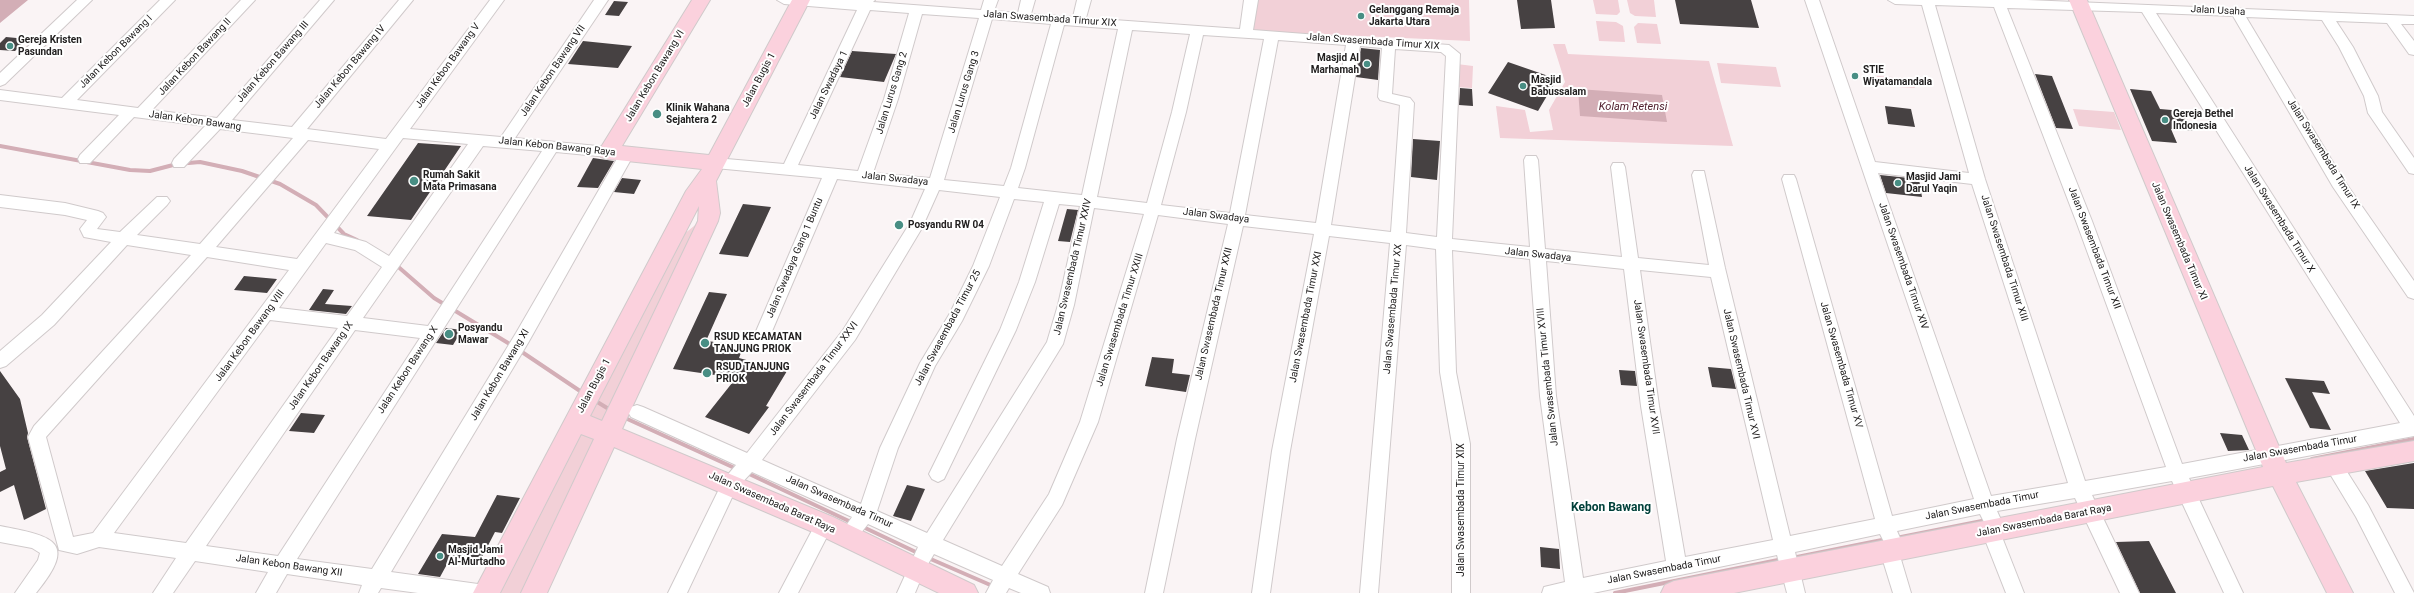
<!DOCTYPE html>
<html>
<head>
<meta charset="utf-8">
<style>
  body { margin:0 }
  canvas { display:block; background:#faf4f5 }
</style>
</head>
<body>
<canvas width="2414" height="593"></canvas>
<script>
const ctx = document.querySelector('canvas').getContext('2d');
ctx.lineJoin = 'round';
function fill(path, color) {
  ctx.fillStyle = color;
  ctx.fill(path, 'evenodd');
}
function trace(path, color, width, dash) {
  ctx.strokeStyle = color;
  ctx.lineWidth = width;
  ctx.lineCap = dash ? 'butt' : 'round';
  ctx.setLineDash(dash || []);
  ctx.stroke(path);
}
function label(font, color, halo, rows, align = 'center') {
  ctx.font = font + ' Roboto,sans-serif';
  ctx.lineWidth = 4;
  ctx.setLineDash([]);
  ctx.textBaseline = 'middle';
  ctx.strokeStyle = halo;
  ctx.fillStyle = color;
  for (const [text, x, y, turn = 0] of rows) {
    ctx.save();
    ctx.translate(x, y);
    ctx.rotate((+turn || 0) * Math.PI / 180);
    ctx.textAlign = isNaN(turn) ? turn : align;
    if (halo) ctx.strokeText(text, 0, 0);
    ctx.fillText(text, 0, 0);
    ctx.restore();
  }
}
const green = new Path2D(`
  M1254 0H1469L1470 41 1251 31Z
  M1593 0H1618L1620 12 1617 15 1596 14Z
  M1627 0H1654L1656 17 1635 16 1630 13Z
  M1596 21 1616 22 1623 26 1625 42 1599 41Z
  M1638 23 1657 24 1661 44 1637 43 1634 27Z
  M1553 44H1565L1568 54 1709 61 1733 146 1500 138 1496 106 1525 110 1530 132 1553 130 1549 110 1565 82Z
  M1717 63 1776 67 1781 87 1721 83Z
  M1457 64 1473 66 1472 88 1456 87Z
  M1877 76 1911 78 1915 88 1880 86Z
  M2073 109 2114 112 2121 130 2079 126Z
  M699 222 525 593H498L684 234Z`);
const water = new Path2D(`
  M0 0H28L0 23Z
  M1578 89 1662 95 1667 122 1580 116Z`);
const stream = new Path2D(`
  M0 146 130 170 150 171 177 164 200 162 242 171 280 184 316 205 344 234 357 240
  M395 264 434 298 513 346
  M519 350 583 393
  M594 400 612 411
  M623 417 739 470
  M2312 459 2414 439
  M745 472 853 523
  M861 526 920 554
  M1896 538 1987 520
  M926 557 995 587
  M1792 558 1887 539
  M1615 593 1783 559`);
const building = new Path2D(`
  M1517 0H1551L1555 28 1521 29Z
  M1675 0H1751L1759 28 1680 24Z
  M614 1 628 2 619 16 605 15Z
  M6 37 27 39 15 51 0 50V43Z
  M583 41 632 46 618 68 568 64Z
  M1361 48 1380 50 1378 80 1356 77Z
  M852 51 896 54 884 82 840 77Z
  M1508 62 1557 79 1538 111 1488 93Z
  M2035 74 2052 76 2073 129 2056 128Z
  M1460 88 1472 89 1473 106 1459 105Z
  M2130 89 2151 91 2160 109 2183 111 2193 131 2171 129 2177 143 2152 141Z
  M1885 106 1911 109 1915 127 1888 124Z
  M1413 139 1440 141 1437 180 1411 177Z
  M418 143 461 146 411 220 367 216Z
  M593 158 614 161 598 188 577 187Z
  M1880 175 1919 179 1922 197 1886 193Z
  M622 178 641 180 634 194 614 192Z
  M743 204 771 207 748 257 719 254Z
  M1067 209 1078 210 1070 242 1058 241Z
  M244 276 277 279 267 293 234 290Z
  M323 289 334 290 325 304 352 306 346 314 309 310Z
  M709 292 727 294 706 341 744 345 739 358 787 371 766 406 769 407 749 434 705 417 736 378 673 369Z
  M446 328 462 330 453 345 436 343Z
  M1152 357 1174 359 1172 373 1190 375 1186 392 1145 386Z
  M1708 367 1731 369 1736 389 1712 387Z
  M1619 370 1635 371 1637 386 1621 385Z
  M0 371 20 399 28 433 27 437 46 509 24 520 14 485 0 492V472L6 469 0 446Z
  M2285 378 2324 381 2330 394 2312 392 2331 430 2310 428Z
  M301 413 325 415 314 433 289 431Z
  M2220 433 2242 435 2249 450 2228 451Z
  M2414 463V509L2387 508 2365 471Z
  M907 485 925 489 911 521 893 516Z
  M497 495 520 498 502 533 495 532 480 561 451 557 440 577 418 574 442 534 475 537Z
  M2149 541 2176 593H2140L2116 542Z
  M1540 547 1559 549 1560 569 1541 567Z`);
const street = new Path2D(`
  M77 0H92L5 84 0 86V73Z
  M160 0H175L77 100 138 108 241 0H255L152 110 217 118 320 0H334L232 120 292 127 399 0H413L307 129 386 139 490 0H504L410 129 501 137 594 0H608L515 138 608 147 613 148 615 152 613 156 608 157 556 152 297 559 372 569 516 333 622 150H632L634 154 528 343 391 572 478 584 485 587 487 593H418L381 588 378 593H359L362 585 287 574 276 593H256L268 572 195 561 173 593H153L176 558 99 547 77 554 59 550 28 437 34 426 191 255 127 245 54 325 6 366 0 368V351L42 315 111 242 84 237 80 229 87 220 65 215 0 207V195L65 203 98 211 103 213 106 217 97 229 120 232 157 197H167L170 201 167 205 137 235 200 244 293 138 220 129 184 167H174L172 163 174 159 205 126 134 117 90 163H80L78 159 80 155 119 115 0 100V90L62 98ZM403 138 468 144 389 256 366 242 334 233ZM308 140 379 149 297 259 216 247ZM483 146 542 151 428 326 363 318ZM326 243 355 250 382 267 347 316 279 308ZM207 257 289 270 93 533 73 537 46 437ZM270 320 338 328 186 543 114 533ZM355 330 420 338 278 556 206 546Z
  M777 0H875L873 2 981 10 984 0H998L994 11 1018 13 1021 0H1035L1031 14 1073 17 1077 0H1091L1086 18 1240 29 1244 0H1258L1253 30 1449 45 1460 54 1452 239 1530 247 1524 160 1526 156H1536L1538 160 1545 249 1622 257 1611 167 1613 163H1623L1625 167 1638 258 1709 265 1692 175 1694 171H1704L1725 268 1790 536 1875 519 1782 179 1784 175H1794L1796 179 1892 516 1974 499 1805 0H1819L1875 162 1969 173 1922 5 1895 4 1888 0H2027L2414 16V24H2401L2414 41V55L2409 54 2387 23 2336 21 2353 47 2378 96 2382 112 2414 158V174L2409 173 2368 113 2364 96 2339 47 2322 20 2246 17 2343 179 2414 281V299L2408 297 2333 187 2233 16 2156 13 2414 416V436L2189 478 2243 593H2224L2172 481 2092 495 2139 593H2120L2075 498 1997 511 2006 531 2002 537 2024 593H2006L1982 532 1986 526 1980 514 1897 531 1905 549 1900 556 1911 593H1893L1880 551 1885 544 1880 534 1795 552 1805 593H1787L1777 555 1593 593H1542L1544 587 1565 582 1540 396 1530 259 1452 250 1456 372 1470 444V593H1452V444L1440 372 1436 249 1406 245 1378 593H1360L1390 243 1329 236 1290 451 1270 593H1252L1272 451 1314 234 1243 226 1195 439 1163 593H1145L1177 439 1228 224 1158 215 1098 422 1062 505 1018 574 1048 587 1050 593H1021L1009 588 1006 593H986L993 580 934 554 925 569 915 593H897L918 547 868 524 853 543 847 545 841 543 838 537 852 517 752 472 736 489 687 593H668L724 479 736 465 631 417 628 412 631 407 637 405 643 407 747 453 843 330 910 223 925 189 837 179 767 343 765 348 759 350 753 348 751 343 822 178 715 168 710 167 708 163 710 159 715 158 784 164 857 10 784 4ZM1935 5 1994 7 2076 221 2166 467 2085 481 1985 179ZM2007 8 2142 12 2400 423 2182 464 2092 221ZM870 10 909 13 884 99 858 171 798 165ZM922 14 979 18 930 178 873 173 898 99ZM992 19 1051 24 1011 168 1004 186 944 180ZM1064 25 1118 29 1082 195 1018 188 1025 168ZM1132 30 1190 34 1172 112 1147 203 1097 197ZM1203 35 1264 39 1230 213 1161 205 1186 112ZM1278 40 1346 45 1316 223 1245 215ZM1360 46 1382 48 1378 97 1380 100 1400 105 1391 232 1331 225ZM1395 49 1441 52 1446 56 1437 237 1406 233 1414 103 1410 98 1392 94ZM1878 173 1972 184 2068 483 1991 496ZM939 190 1000 197 973 266 950 313 920 363 880 448 861 504 762 460 855 340 922 228ZM1014 199 1044 202 1019 282 1000 330 929 474 932 479 938 482 944 479 1016 330 1035 282 1059 204 1080 206 1058 305 1047 342 927 533 877 511 898 448 935 366 962 321 989 266ZM1094 208 1144 214 1080 422 1049 494 1002 566 943 540 1063 344 1074 305ZM1546 261 1624 269 1641 406 1666 561 1583 578 1556 396ZM1640 270 1711 277 1773 540 1685 557 1659 406Z
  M2333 456 2339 459 2368 505 2414 593H2395L2356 517 2324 464 2327 459Z
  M824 517 830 519 833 525 798 593H779L818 519Z
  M0 526C51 536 80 540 36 593H15L38 560 40 553 32 548 0 542Z`);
const secondary = new Path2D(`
  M692 0H710L622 146 709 155 792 0H810L716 181 720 213 718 221 622 429 833 517 974 585 978 593H939L815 533 614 447 547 593H521L594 439 581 434 500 593H473L686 191 702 169 608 159 601 157 598 152ZM699 206 698 221 602 421 590 416Z
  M2069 0H2087L2286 463 2414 441V461L2296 482 2353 593H2327L2273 486 1734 593H1661L1665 585 1674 581 2263 467Z`);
const markers = [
  [1361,16,4,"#488e84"],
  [10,46,4,"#488e84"],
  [1367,64,4,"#488e84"],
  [1855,76,4,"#488e84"],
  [1523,86,4,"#488e84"],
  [657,114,5,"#488e84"],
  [2165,120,4,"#488e84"],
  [414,181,5,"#488e84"],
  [1898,183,4,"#488e84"],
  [899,225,5,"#488e84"],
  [449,334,5,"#488e84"],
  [705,343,5,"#488e84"],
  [707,373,5,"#488e84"],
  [440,556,4,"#488e84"]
];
const poiNames = [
  ["Gelanggang Remaja",1369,10],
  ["Jakarta Utara",1369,22],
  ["Gereja Kristen",18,40],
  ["Pasundan",18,52],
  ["Masjid Al",1359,58,"right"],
  ["Marhamah",1359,70,"right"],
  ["STIE",1863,70],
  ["Wiyatamandala",1863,82],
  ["Masjid",1531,80],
  ["Babussalam",1531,92],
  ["Klinik Wahana",666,108],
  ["Sejahtera 2",666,120],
  ["Gereja Bethel",2173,114],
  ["Indonesia",2173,126],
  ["Rumah Sakit",423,175],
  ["Mata Primasana",423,187],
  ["Masjid Jami",1906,177],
  ["Darul Yaqin",1906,189],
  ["Posyandu RW 04",908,225],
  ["Posyandu",458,328],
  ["Mawar",458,340],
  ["RSUD KECAMATAN",714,337],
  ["TANJUNG PRIOK",714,349],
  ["RSUD TANJUNG",716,367],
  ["PRIOK",716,379],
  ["Masjid Jami",448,550],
  ["Al-Murtadho",448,562]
];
const streetNames = [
  ["Jalan Usaha",2218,11,3],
  ["Jalan Swasembada Timur XIX",1050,19,4],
  ["Jalan Swasembada Timur XIX",1373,42,4],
  ["Jalan Kebon Bawang I",116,52,-45],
  ["Jalan Kebon Bawang II",195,57,-47],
  ["Jalan Kebon Bawang III",273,62,-49],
  ["Jalan Kebon Bawang V",448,66,-54],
  ["Jalan Kebon Bawang IV",350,67,-50],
  ["Jalan Kebon Bawang VII",553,71,-56],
  ["Jalan Kebon Bawang VI",655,76,-59],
  ["Jalan Bugis 1",759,80,-62],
  ["Jalan Swadaya 1",829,85,-64],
  ["Jalan Lurus Gang 3",964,92,-73],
  ["Jalan Lurus Gang 2",892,93,-73],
  ["Jalan Kebon Bawang",195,121,8],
  ["Jalan Kebon Bawang Raya",557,147,6],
  ["Jalan Swasembada Timur IX",2323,154,58],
  ["Jalan Swadaya",895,179,6],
  ["Jalan Swadaya",1216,216,7],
  ["Jalan Swasembada Timur X",2279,219,58],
  ["Jalan Swasembada Timur XI",2179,241,67],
  ["Jalan Swasembada Timur XII",2094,248,69],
  ["Jalan Swadaya",1538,255,6],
  ["Jalan Swadaya Gang 1 Buntu",795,258,-67],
  ["Jalan Swasembada Timur XIII",2004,258,72],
  ["Jalan Swasembada Timur XIV",1903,266,71],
  ["Jalan Swasembada Timur XXIV",1073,267,-77],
  ["Jalan Swasembada Timur XX",1393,309,-85],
  ["Jalan Swasembada Timur XXII",1214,314,-77],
  ["Jalan Swasembada Timur XXI",1306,317,-79],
  ["Jalan Swasembada Timur XXIII",1120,320,-73],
  ["Jalan Swasembada Timur 25",948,328,-62],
  ["Jalan Kebon Bawang VIII",250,336,-54],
  ["Jalan Swasembada Timur XV",1841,365,74],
  ["Jalan Kebon Bawang IX",321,366,-55],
  ["Jalan Swasembada Timur XVII",1646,367,82],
  ["Jalan Kebon Bawang X",408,370,-57],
  ["Jalan Swasembada Timur XVI",1741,374,77],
  ["Jalan Kebon Bawang XI",500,375,-59],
  ["Jalan Swasembada Timur XVIII",1548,377,-96],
  ["Jalan Swasembada Timur XXVI",814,379,-53],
  ["Jalan Bugis 1",594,386,-62],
  ["Jalan Swasembada Timur",2300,449,-10],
  ["Jalan Swasembada Timur",839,502,24],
  ["Jalan Swasembada Barat Raya",772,503,24],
  ["Jalan Swasembada Timur",1982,506,-11],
  ["Jalan Swasembada Timur XIX",1461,510,-90],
  ["Jalan Swasembada Barat Raya",2044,521,-11],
  ["Jalan Kebon Bawang XII",289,566,8],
  ["Jalan Swasembada Timur",1664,570,-11]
];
const waterNames = [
  ["Kolam Retensi",1633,107]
];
const quarterNames = [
  ["Kebon Bawang",1611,508]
];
fill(green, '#f2d0d7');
fill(water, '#d3aeb6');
trace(stream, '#d3aeb6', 4);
fill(building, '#464142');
trace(street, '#d0cacb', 2);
trace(secondary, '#d0cacb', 2);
fill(street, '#fff');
fill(secondary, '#fbd1dd');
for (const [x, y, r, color] of markers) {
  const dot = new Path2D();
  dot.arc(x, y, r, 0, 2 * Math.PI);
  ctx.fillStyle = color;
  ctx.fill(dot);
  trace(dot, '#fff', 1.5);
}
label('bold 10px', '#222020', '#fff', poiNames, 'left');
label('10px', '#222020', '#fff', streetNames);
label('italic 11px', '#50202e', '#fff', waterNames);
label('bold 12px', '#00403a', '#fff', quarterNames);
</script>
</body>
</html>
